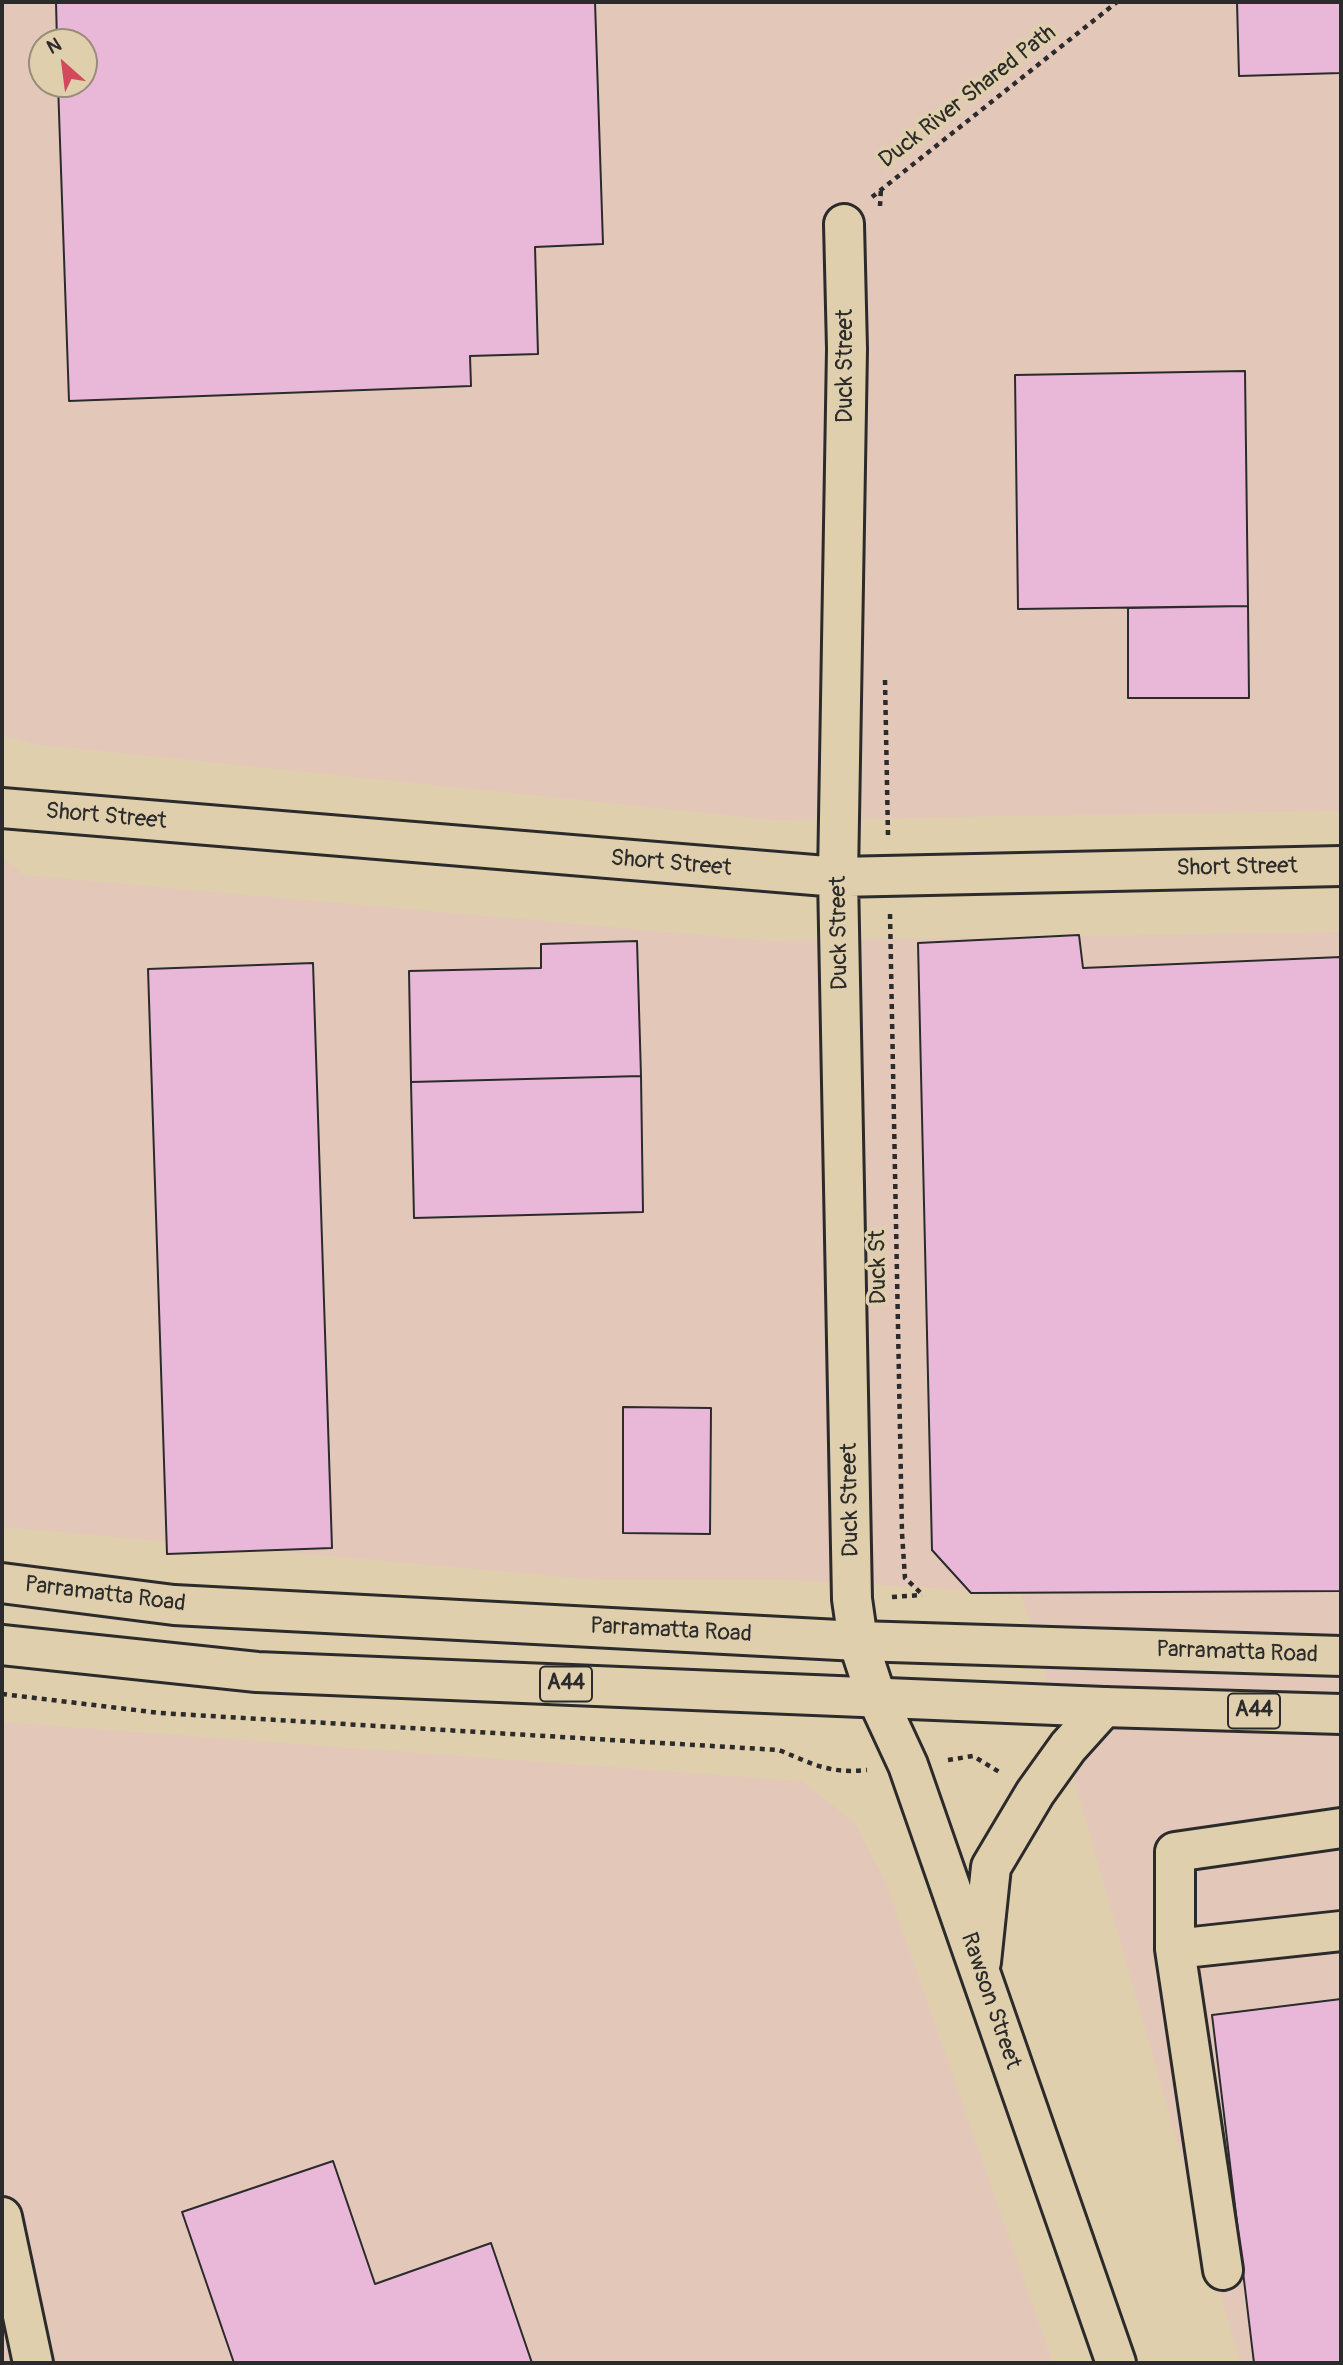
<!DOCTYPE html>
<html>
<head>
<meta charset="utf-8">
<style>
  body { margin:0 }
  #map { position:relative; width:1343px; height:2365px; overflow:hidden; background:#e0cfac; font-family:Pangolin,sans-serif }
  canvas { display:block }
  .frame { position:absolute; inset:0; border:4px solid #2b2b2b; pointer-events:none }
  .north { position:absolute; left:28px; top:28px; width:70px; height:70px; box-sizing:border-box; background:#e0cfac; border:2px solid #988d78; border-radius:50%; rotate:332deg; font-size:19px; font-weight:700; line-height:28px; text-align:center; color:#2b2b2b }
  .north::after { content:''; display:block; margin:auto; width:24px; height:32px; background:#d1495b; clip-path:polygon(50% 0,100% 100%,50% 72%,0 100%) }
</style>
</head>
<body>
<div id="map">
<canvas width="1343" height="2365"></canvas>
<div class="frame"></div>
<div class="north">N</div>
</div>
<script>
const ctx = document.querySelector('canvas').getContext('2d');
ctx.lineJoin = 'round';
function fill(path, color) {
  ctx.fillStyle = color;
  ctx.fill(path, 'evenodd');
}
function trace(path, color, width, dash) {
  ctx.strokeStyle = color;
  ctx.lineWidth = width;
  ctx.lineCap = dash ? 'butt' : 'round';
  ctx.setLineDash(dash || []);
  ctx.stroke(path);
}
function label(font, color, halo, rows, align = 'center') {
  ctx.font = font + ' Pangolin,sans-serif';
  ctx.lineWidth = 7;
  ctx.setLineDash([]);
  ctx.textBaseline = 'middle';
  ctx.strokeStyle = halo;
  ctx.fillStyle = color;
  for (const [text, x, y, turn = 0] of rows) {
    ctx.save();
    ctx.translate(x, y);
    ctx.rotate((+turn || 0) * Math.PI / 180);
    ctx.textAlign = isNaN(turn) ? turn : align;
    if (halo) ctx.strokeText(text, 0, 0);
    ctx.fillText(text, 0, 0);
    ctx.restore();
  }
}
const built = new Path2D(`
  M2 2H1341V811L774 820 32 744 2 735ZM42 42H84V84H42Z
  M2 857 24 875 770 941 1341 932V2363H1240L1021 1593 788 1580H599L2 1527Z
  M2 1722 802 1781 854 1822 885 1880 1053 2363H2Z`);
const building = new Path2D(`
  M56 2H595L603 244 535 247 538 354 470 356 471 386 69 401 58 84H84V42H57Z
  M1237 2H1341V73L1239 76Z
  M1245 371 1248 606 1018 609 1015 375Z
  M1248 606 1249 698H1128V608Z
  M1079 935 1083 968 1341 957V1591L971 1593 932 1550 918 943Z
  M637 941 641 1076 411 1082 409 971 541 968V944Z
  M313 963 332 1548 167 1554 148 969Z
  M641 1076 643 1212 414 1218 411 1082Z
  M623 1407 711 1408 710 1534 623 1533Z
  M1341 1999V2363H1254L1212 2015Z
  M333 2161 375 2284 491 2243 532 2363H234L182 2212Z`);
const path = new Path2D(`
  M872 197 1117 2
  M880 206 881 188
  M885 680 888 836
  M890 914 902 1533 905 1578 923 1595
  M892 1597 922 1595
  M2 1694 160 1713 779 1750C813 1764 829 1774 867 1770
  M948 1760 973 1756 1001 1773`);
const minor = new Path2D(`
  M844 224 847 349 838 877 852 1599 858 1641
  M2 808 838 877 1341 866
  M1175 1949V1852L1341 1828
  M2 2217 33 2363
  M1223 2270 1175 1949 1341 1931`);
const major = new Path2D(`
  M858 1641 876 1696 908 1765 1116 2363
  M981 1962 991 1867 1035 1793 1068 1747 1104 1707`);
const highway = new Path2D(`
  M2 1583 174 1605 858 1641 1341 1656
  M2 1645 257 1672 1104 1707 1341 1714`);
const shields = [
  [566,1684,52],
  [1254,1711,52]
];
const shieldNames = [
  ["A44",566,1684],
  ["A44",1254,1711]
];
const streetNames = [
  ["Duck River Shared Path",968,97,-38],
  ["Duck Street",846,366,-90],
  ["Short Street",106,817,5],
  ["Short Street",671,864,5],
  ["Short Street",1237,868,-1],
  ["Duck Street",840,933,-91],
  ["Duck St",879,1267,-91],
  ["Duck Street",851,1500,-91],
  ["Parramatta Road",105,1595,7],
  ["Parramatta Road",671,1631,3],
  ["Parramatta Road",1237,1653,2],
  ["Rawson Street",990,2001,71]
];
fill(built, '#e3c8ba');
fill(building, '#e9b8d9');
trace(building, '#2b2b2b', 2);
trace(minor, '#2b2b2b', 44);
trace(major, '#2b2b2b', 44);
trace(highway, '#2b2b2b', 44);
trace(path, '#2b2b2b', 4.5, [5, 5]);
trace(minor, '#e0cfac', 38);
trace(major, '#e0cfac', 38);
trace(highway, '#e0cfac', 38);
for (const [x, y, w] of shields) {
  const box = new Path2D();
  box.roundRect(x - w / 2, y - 17.5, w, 35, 5);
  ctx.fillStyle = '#e0cfac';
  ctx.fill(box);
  trace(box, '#2b2b2b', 2);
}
label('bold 21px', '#2b2b2b', null, shieldNames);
label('23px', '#2b2b2b', '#e0cfac', streetNames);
</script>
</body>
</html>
